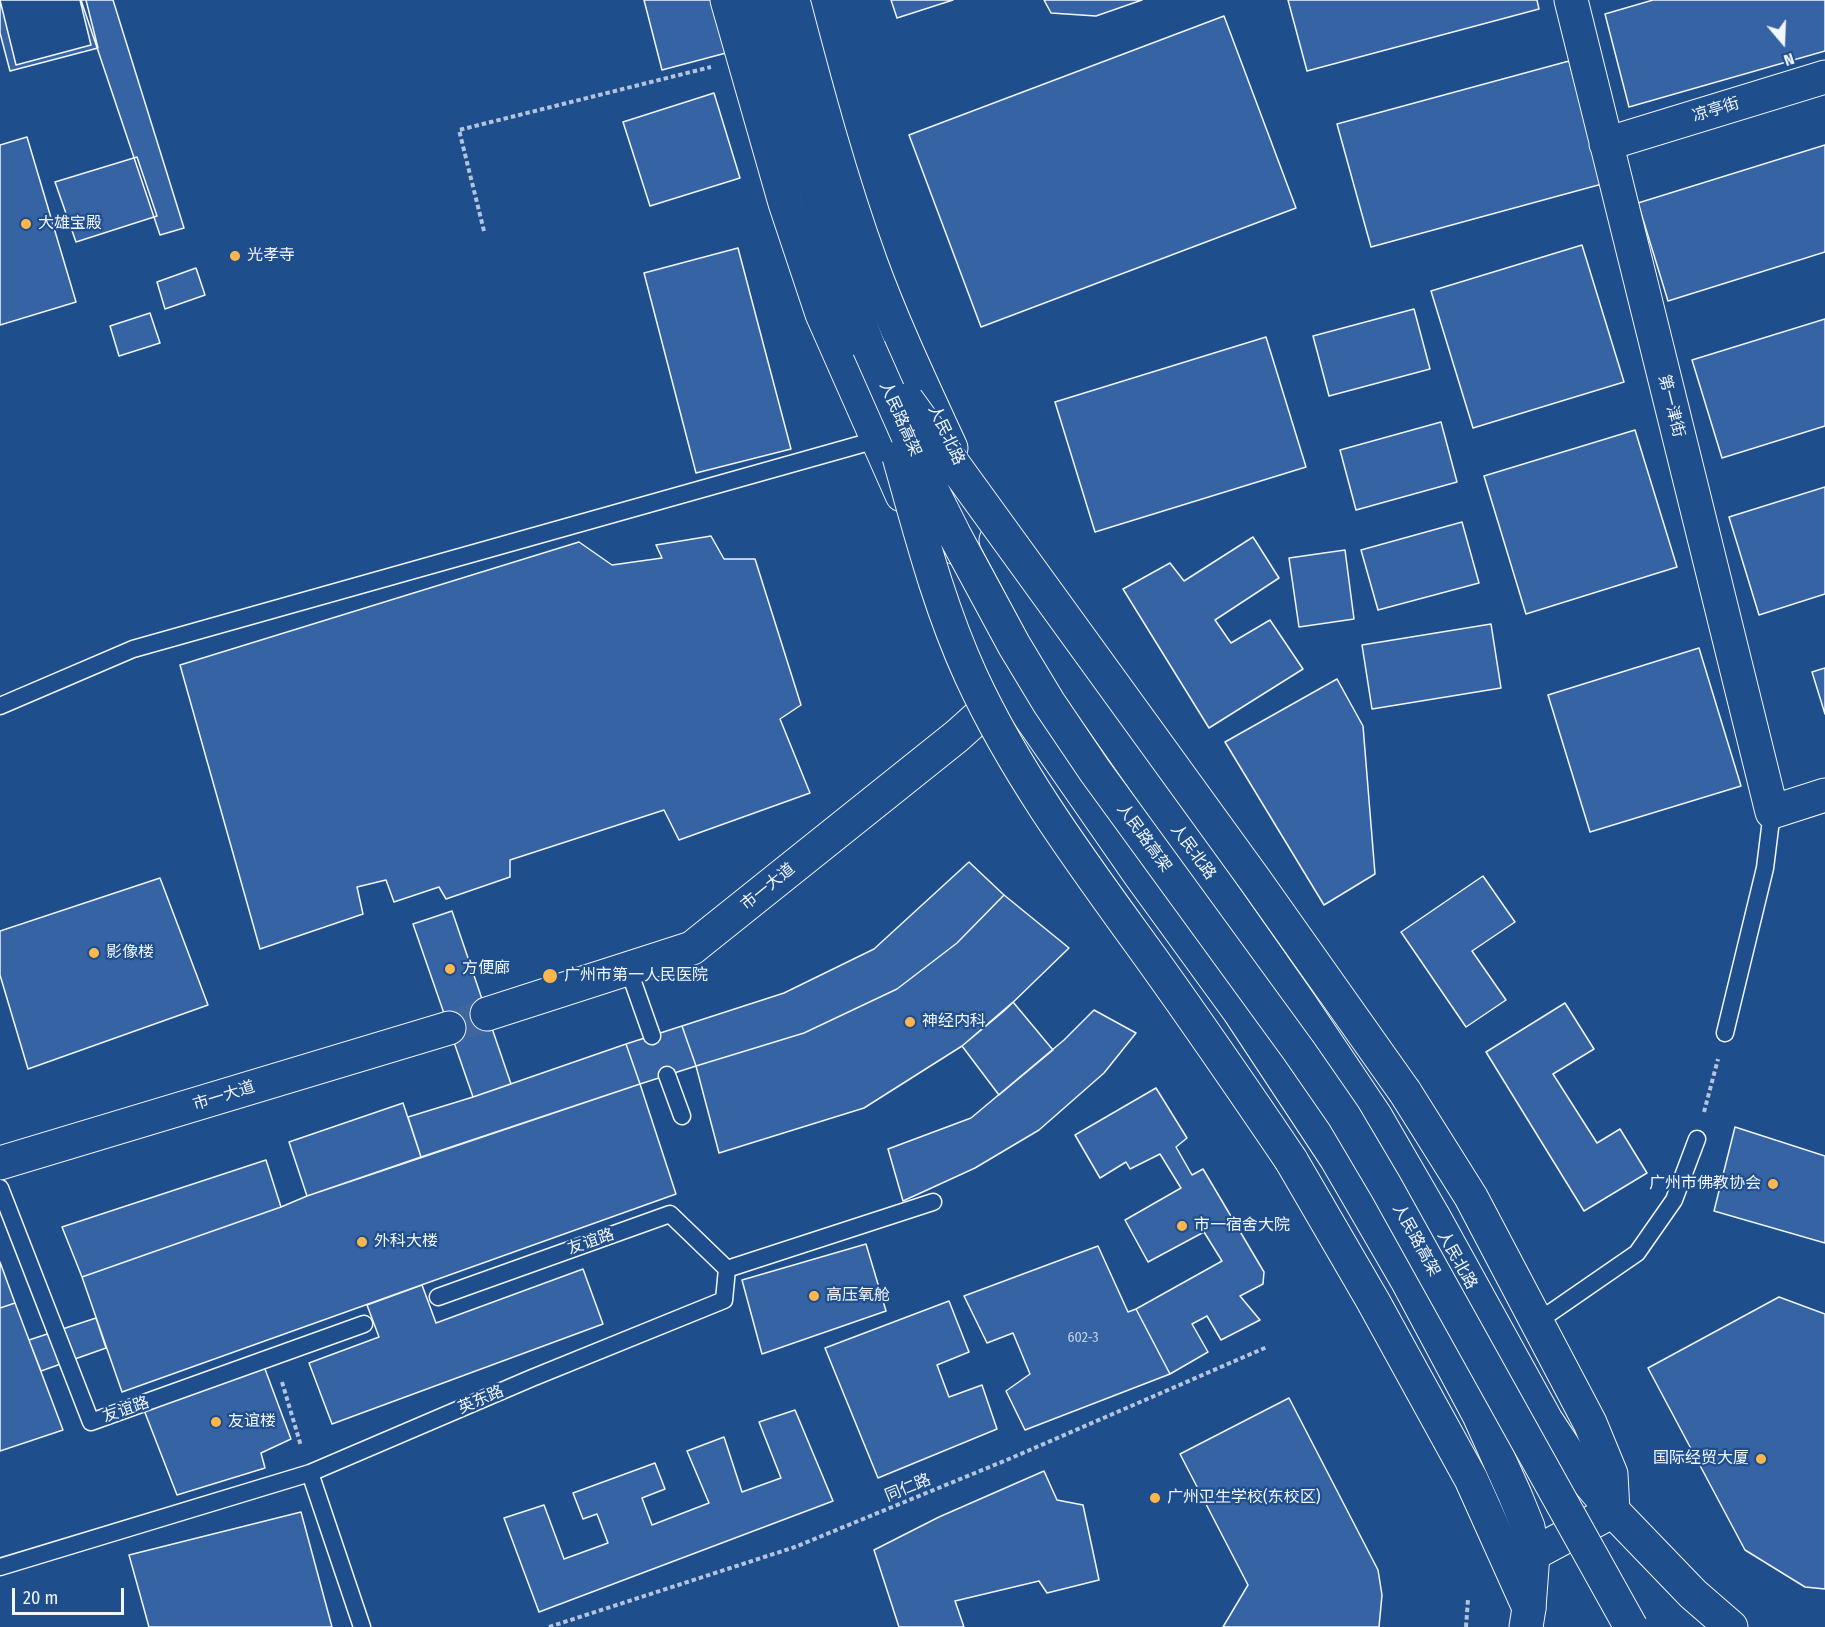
<!DOCTYPE html>
<html>
<head>
<meta charset="utf-8">
<style>
  body { margin:0 }
  #map { position:relative; width:1825px; height:1627px; overflow:hidden; background:#1f4e8c; font-family:"Fira Sans Condensed",sans-serif }
  canvas { display:block }
  .north { position:absolute; left:1753px; top:12px; width:60px; height:60px; -webkit-text-stroke:4px #1f4e8c; paint-order:stroke; rotate:161deg; font-size:16px; font-weight:700; line-height:24px; text-align:center; color:#f2f6ff }
  .north::after { content:''; display:block; margin:auto; width:21px; height:27px; background:#f2f6ff; clip-path:polygon(50% 0,100% 100%,50% 72%,0 100%) }
  .scale { position:absolute; left:12px; top:1588px; width:112px; height:27px; box-sizing:border-box; border:3px solid #f2f6ff; border-top:0; padding-left:8px; font-size:18px; line-height:21px; white-space:nowrap; color:#f2f6ff; -webkit-text-stroke:4px #1f4e8c; paint-order:stroke }
</style>
</head>
<body>
<div id="map">
<canvas width="1825" height="1627"></canvas>
<div class="north">N</div>
<div class="scale">20 m</div>
</div>
<script>
const ctx = document.querySelector('canvas').getContext('2d');
ctx.lineJoin = 'round';
function fill(path, color) {
  ctx.fillStyle = color;
  ctx.fill(path, 'evenodd');
}
function trace(path, color, width, dash) {
  ctx.strokeStyle = color;
  ctx.lineWidth = width;
  ctx.lineCap = dash ? 'butt' : 'round';
  ctx.setLineDash(dash || []);
  ctx.stroke(path);
}
function label(font, color, halo, rows, align = 'center') {
  ctx.font = font + ' "Fira Sans Condensed","Noto Sans SC",sans-serif';
  ctx.lineWidth = 4.5;
  ctx.setLineDash([]);
  ctx.textBaseline = 'middle';
  ctx.strokeStyle = halo;
  ctx.fillStyle = color;
  for (const [text, x, y, turn = 0] of rows) {
    ctx.save();
    ctx.translate(x, y);
    ctx.rotate((+turn || 0) * Math.PI / 180);
    ctx.textAlign = isNaN(turn) ? turn : align;
    if (halo) ctx.strokeText(text, 0, 0);
    ctx.fillText(text, 0, 0);
    ctx.restore();
  }
}
const building = new Path2D(`
  M0 0H86L98 48 10 71 0 33Z
  M0 0H80L91 45 16 65Z
  M81 0H113L184 228 160 235Z
  M644 0H711L726 53 662 70Z
  M891 0H953L897 18Z
  M1044 0H1142L1096 16 1051 13Z
  M1288 0H1537L1539 9 1307 71Z
  M1653 0H1825V51L1629 107 1605 14Z
  M1224 16 1296 208 981 327 909 135Z
  M1569 61 1602 184 1371 247 1337 124Z
  M714 93 740 178 650 206 623 122Z
  M27 137 76 302 0 325V145Z
  M1825 145V252L1668 301 1638 203Z
  M137 157 157 216 76 242 55 182Z
  M1582 245 1624 382 1473 428 1431 291Z
  M738 248 791 449 696 473 644 273Z
  M196 268 205 295 165 309 157 282Z
  M1414 309 1430 369 1329 396 1313 336Z
  M150 313 160 343 119 356 110 326Z
  M1825 319V426L1722 458 1692 360Z
  M1266 337 1306 467 1095 532 1055 402Z
  M1441 422 1457 482 1356 510 1340 450Z
  M1635 430 1677 567 1526 614 1484 476Z
  M1825 487V594L1759 615 1729 517Z
  M1462 522 1479 583 1378 610 1361 550Z
  M711 536 724 559H755L801 705 780 719 810 793 679 840 664 810 510 860V877L446 899 439 887 394 902 386 880 357 887 363 914 260 949 180 665 579 542 612 565 662 558 656 545Z
  M1253 537 1279 578 1215 620 1231 643 1270 620 1303 669 1209 728 1123 589 1170 563 1184 581Z
  M1345 550 1354 619 1299 627 1289 558Z
  M1491 624 1501 688 1372 709 1362 645Z
  M1699 648 1741 786 1590 832 1548 695Z
  M1825 668V714L1812 672Z
  M1337 679 1363 726 1375 874 1324 905 1225 742Z
  M969 862 1004 895 957 943 897 989 804 1033 696 1066 682 1026 784 993 874 949Z
  M1483 876 1515 922 1472 951 1506 1000 1466 1027 1401 932Z
  M160 878 208 1005 28 1069 0 975V931Z
  M1004 895 1069 948 1004 1011 962 1046 864 1108 719 1153 696 1066 804 1033 897 989 957 943Z
  M452 911 511 1084 473 1097 413 924Z
  M1013 1002 1053 1050 999 1095 962 1046Z
  M1565 1003 1594 1049 1553 1074 1597 1143 1620 1129 1647 1173 1584 1211 1486 1052Z
  M1094 1010 1136 1033 1104 1073 1039 1130 975 1168 903 1201 888 1149 971 1118 1064 1040Z
  M682 1026 696 1066 640 1084 626 1044Z
  M626 1044 640 1084 421 1157 408 1117 473 1097Z
  M640 1084 676 1194 122 1392 82 1277 281 1207 307 1196Z
  M1156 1088 1187 1138 1176 1147 1192 1175 1203 1169 1264 1272 1263 1284 1240 1296 1260 1320 1221 1340 1207 1316 1192 1324 1208 1352 1170 1374 1136 1309 1222 1261 1204 1232 1148 1262 1125 1220 1181 1188 1160 1154 1130 1169 1126 1162 1100 1178 1075 1135Z
  M403 1103 421 1157 307 1196 289 1142Z
  M1735 1127 1825 1156V1243L1714 1211Z
  M266 1160 281 1207 82 1277 62 1227Z
  M866 1244 886 1311 762 1354 742 1280Z
  M1098 1246 1128 1312 1136 1309 1170 1374 1025 1430 1006 1391 1030 1374 1013 1333 987 1343 964 1296Z
  M0 1262 15 1303 0 1308Z
  M583 1269 603 1324 332 1424 309 1363 379 1337 367 1305 422 1285 436 1323Z
  M1779 1297 1825 1314V1589L1805 1587 1745 1550 1648 1368Z
  M949 1301 969 1352 937 1365 949 1397 982 1385 997 1429 878 1478 825 1348Z
  M15 1303 63 1430 0 1451V1308Z
  M96 1318 106 1348 41 1371 29 1340Z
  M262 1361 291 1439 261 1453 265 1468 177 1495 142 1405Z
  M1289 1398 1378 1570 1382 1595 1379 1627H1223L1248 1585 1180 1454Z
  M795 1410 833 1501 539 1612 504 1518 544 1505 564 1559 608 1543 597 1514 583 1519 573 1493 655 1463 665 1489 642 1498 652 1525 709 1503 687 1451 724 1437 742 1492 781 1478 759 1422Z
  M1044 1471 1057 1500 1083 1505 1099 1580 1047 1593 1039 1581 955 1601 964 1627H899L874 1550 939 1517Z
  M301 1512 332 1627H149L129 1555Z`);
const minorTunnel = new Path2D(`
  M449 1028 487 1014`);
const path = new Path2D(`
  M484 231 459 130 711 67
  M1704 1112 1718 1059
  M282 1382 301 1446
  M549 1627 795 1547 1009 1459 1267 1347
  M1466 1627 1468 1599`);
const service = new Path2D(`
  M0 706 133 649 876 440
  M628 968 652 1036
  M1725 1033 1765 868 1772 812
  M667 1075 682 1116
  M0 1188 91 1422 364 1324
  M438 1297 670 1214 727 1269
  M1537 1322 1637 1253 1674 1200 1697 1139
  M310 1473 362 1627
  M0 1567 310 1473 532 1378 724 1300 727 1269 933 1202`);
const minor = new Path2D(`
  M1571 0 1772 812 1825 795
  M1606 144 1825 77
  M487 1014 692 948 957 736 1007 691
  M0 1163 449 1028`);
const secondary = new Path2D(`
  M727 0 785 203 822 314 902 495
  M793 0C816 88 840 177 871 263 894 326 923 387 951 448
  M996 540 1045 632 1075 682 1301 1005 1376 1117 1435 1219 1546 1420 1581 1473 1613 1511 1693 1594 1731 1627
  M943 579 973 632 1010 688 1140 875 1239 1011 1336 1158 1408 1282 1479 1415 1515 1495 1528 1527 1533 1554 1529 1608 1526 1627
  M1533 1554 1613 1511`);
const primary = new Path2D(`
  M760 0C792 118 826 234 869 348
  M1405 1092 1471 1197 1590 1423 1611 1474 1613 1511
  M1291 1160 1373 1301 1471 1479 1529 1608`);
const primaryBridge = new Path2D(`
  M869 348 930 486 954 534 1014 645 1049 703 1095 771 1299 1051 1344 1116 1386 1187 1631 1627
  M907 400 1255 880 1405 1092
  M899 457C920 531 939 606 971 676 1018 778 1086 868 1151 958 1199 1025 1245 1092 1291 1160`);
const markers = [
  [26,224,6,"#ffb74d"],
  [235,256,6,"#ffb74d"],
  [94,953,6,"#ffb74d"],
  [450,969,6,"#ffb74d"],
  [550,976,8,"#ffb74d"],
  [910,1022,6,"#ffb74d"],
  [1773,1184,6,"#ffb74d"],
  [1182,1226,6,"#ffb74d"],
  [362,1242,6,"#ffb74d"],
  [814,1296,6,"#ffb74d"],
  [216,1422,6,"#ffb74d"],
  [1761,1459,6,"#ffb74d"],
  [1155,1498,6,"#ffb74d"]
];
const numberNames = [
  ["602-3",1083,1338]
];
const streetNames = [
  ["凉亭街",1716,110,-17],
  ["第一津街",1671,406,76],
  ["人民路高架",900,419,66],
  ["人民北路",946,435,65],
  ["人民路高架",1144,838,54],
  ["人民北路",1193,852,54],
  ["市一大道",768,887,-39],
  ["市一大道",224,1096,-17],
  ["人民路高架",1416,1240,61],
  ["友谊路",591,1242,-19],
  ["人民北路",1457,1260,61],
  ["英东路",481,1400,-23],
  ["友谊路",126,1410,-19],
  ["同仁路",908,1488,-22]
];
const poiNames = [
  ["大雄宝殿",38,224],
  ["光孝寺",247,256],
  ["影像楼",106,953],
  ["方便廊",462,969],
  ["广州市第一人民医院",564,976],
  ["神经内科",922,1022],
  ["广州市佛教协会",1761,1184,"right"],
  ["市一宿舍大院",1194,1226],
  ["外科大楼",374,1242],
  ["高压氧舱",826,1296],
  ["友谊楼",228,1422],
  ["国际经贸大厦",1749,1459,"right"],
  ["广州卫生学校(东校区)",1167,1498]
];
fill(building, '#3563a3');
trace(building, '#f2f6ff', 1.5);
trace(minorTunnel, '#3f679d', 33, [33, 16]);
trace(service, '#f2f6ff', 19);
trace(minor, '#f2f6ff', 35);
trace(secondary, '#f2f6ff', 35);
trace(primary, '#f2f6ff', 35);
trace(path, '#b3c4dc', 4, [4.5, 3]);
trace(service, '#1f4e8c', 16);
trace(minor, '#1f4e8c', 33);
trace(secondary, '#1f4e8c', 33);
trace(primary, '#1f4e8c', 33);
trace(primaryBridge, '#f2f6ff', 35, []);
trace(primaryBridge, '#1f4e8c', 33);
for (const [x, y, r, color] of markers) {
  const dot = new Path2D();
  dot.arc(x, y, r, 0, 2 * Math.PI);
  ctx.fillStyle = color;
  ctx.fill(dot);
  trace(dot, '#1f4e8c', 2);
}
label('14px', '#c3d1e8', null, numberNames);
label('16px', '#f2f6ff', '#1f4e8c', streetNames);
label('16px', '#f2f6ff', '#1f4e8c', poiNames, 'left');
</script>
</body>
</html>
